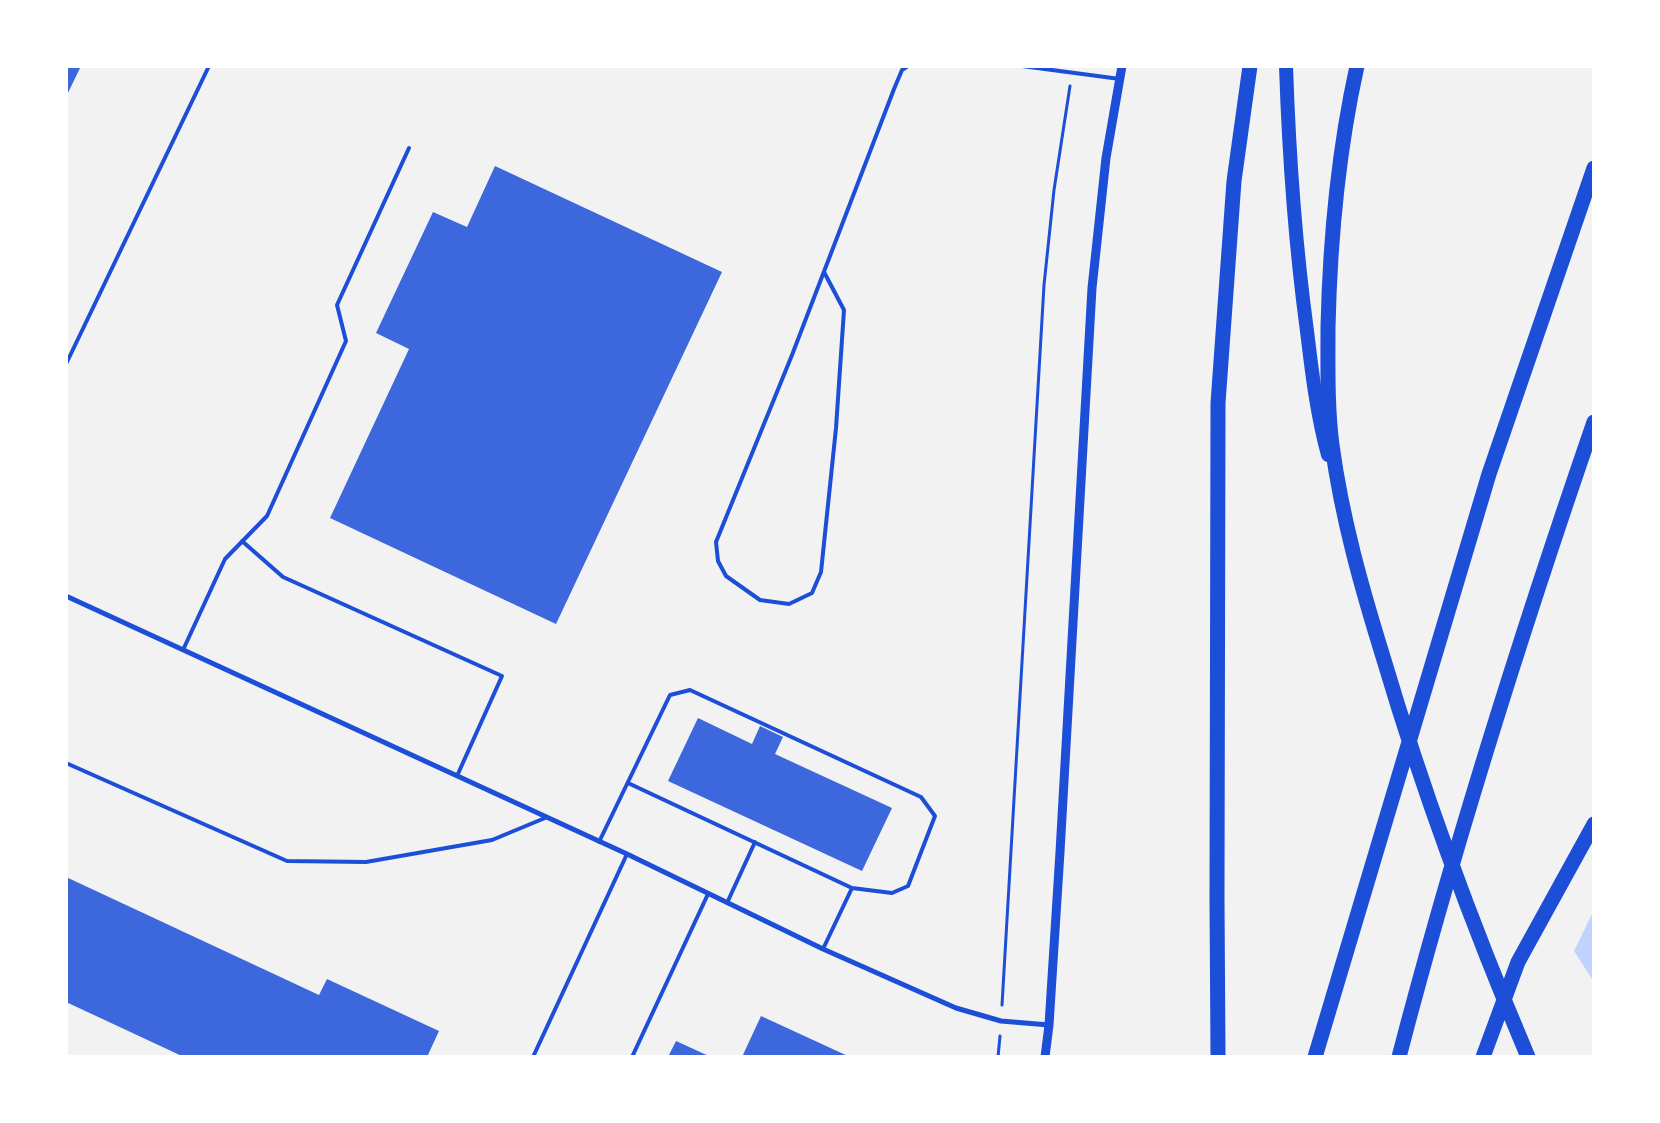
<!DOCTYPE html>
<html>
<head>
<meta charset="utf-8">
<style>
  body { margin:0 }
  #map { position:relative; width:1660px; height:1123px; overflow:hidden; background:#f2f2f2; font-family:"Varela Round",sans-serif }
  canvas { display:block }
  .frame { position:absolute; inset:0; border:68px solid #fff; pointer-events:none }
</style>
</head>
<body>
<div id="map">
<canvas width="1660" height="1123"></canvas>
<div class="frame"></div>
</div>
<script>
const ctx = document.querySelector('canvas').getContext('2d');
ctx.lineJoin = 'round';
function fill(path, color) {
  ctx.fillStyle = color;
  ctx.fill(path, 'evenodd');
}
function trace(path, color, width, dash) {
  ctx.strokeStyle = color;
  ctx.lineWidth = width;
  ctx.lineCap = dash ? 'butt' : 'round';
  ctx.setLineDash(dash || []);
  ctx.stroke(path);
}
const water = new Path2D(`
  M1594 910V982L1574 951Z`);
const building = new Path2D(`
  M66 66H81L66 97Z
  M495 166 722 272 556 624 330 518 409 349 376 333 433 212 467 227Z
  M698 718 752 744 760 726 783 737 775 754 892 808 862 871 668 781Z
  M66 877 319 995 327 979 439 1031 427 1057H184L66 1002Z
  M761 1016 850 1057H742Z
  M676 1041 711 1057H668Z`);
const path = new Path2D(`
  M1002 1005 1044 285 1054 190 1070 86
  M998 1057 1000 1036`);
const service = new Path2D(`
  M1022 66 1120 79
  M824 272 844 310 836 428 821 572 812 593 789 604 760 600 726 576 718 561 716 542 792 355 894 89 902 70 908 66
  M66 364 209 66
  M242 541 283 577 502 676 457 776
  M183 650 225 559 267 516 346 341 337 305 409 148
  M66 763 287 861 366 862 492 840 545 818
  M599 842 670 695 690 690 921 797 935 816 908 886 892 893 852 888 628 783
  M727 903 755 842
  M823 949 852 888
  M533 1057 627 854
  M632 1057 708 894`);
const minor = new Path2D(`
  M66 596 627 854 823 949 956 1008 1001 1021 1049 1025`);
const tertiary = new Path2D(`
  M1045 1057 1049 1025 1060 852 1092 288 1106 158 1122 66`);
const trunk = new Path2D(`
  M1286 66C1289 155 1295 243 1307 331 1312 373 1317 415 1328 455`);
const motorway = new Path2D(`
  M1357 66C1338 152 1330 239 1328 327 1328 366 1327 406 1332 445 1342 519 1362 589 1384 660 1424 795 1473 927 1528 1057
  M1218 1057 1217 899 1218 403 1234 181 1250 66
  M1315 1057 1489 474 1594 168
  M1399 1057C1455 842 1522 631 1594 422
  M1483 1057 1518 962 1594 824`);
fill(water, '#bfd3fe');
fill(building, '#3d67dc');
trace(path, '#1d4ed8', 3);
trace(service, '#1d4ed8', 4);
trace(minor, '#1d4ed8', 5);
trace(tertiary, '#1d4ed8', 9);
trace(trunk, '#1d4ed8', 14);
trace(motorway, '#1d4ed8', 15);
</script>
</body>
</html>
